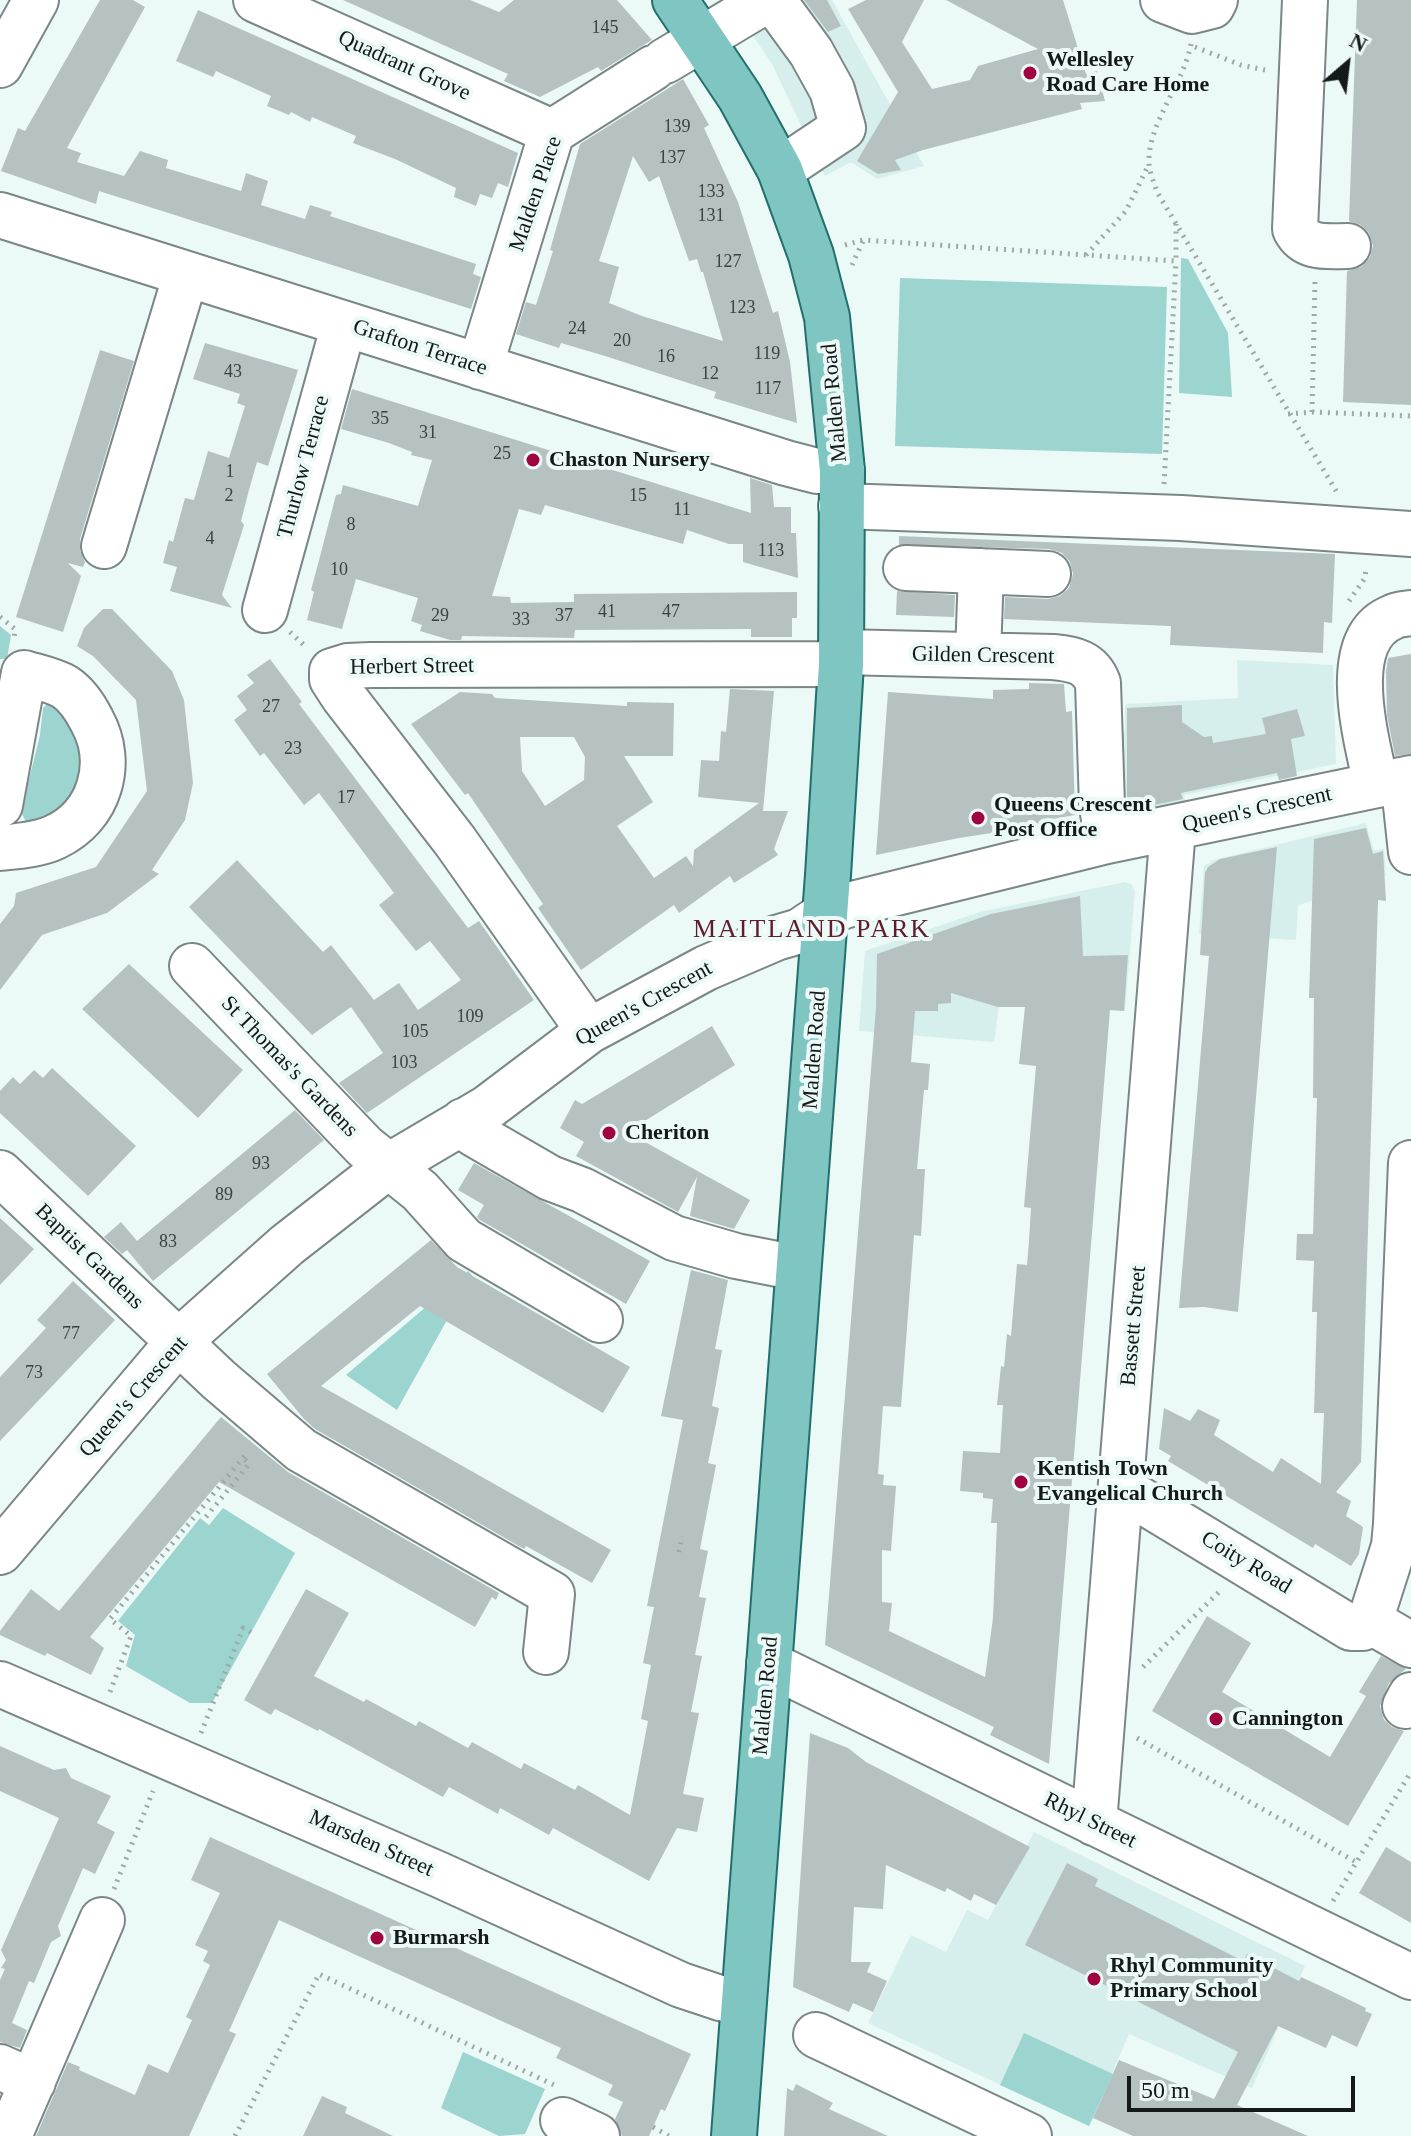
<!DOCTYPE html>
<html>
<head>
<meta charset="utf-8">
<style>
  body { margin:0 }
  #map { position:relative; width:1411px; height:2136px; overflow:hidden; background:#ebf9f7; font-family:Georgia,serif }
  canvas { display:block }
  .north { position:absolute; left:1307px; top:24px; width:80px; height:80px; -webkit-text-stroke:6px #ebf9f7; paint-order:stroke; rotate:28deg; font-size:22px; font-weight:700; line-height:32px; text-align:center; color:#141919 }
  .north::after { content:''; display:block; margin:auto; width:28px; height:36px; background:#141919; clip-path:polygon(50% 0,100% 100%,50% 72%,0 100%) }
  .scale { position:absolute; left:1127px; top:2076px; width:228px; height:36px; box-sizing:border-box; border:4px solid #141919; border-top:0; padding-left:10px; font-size:24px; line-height:28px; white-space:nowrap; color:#141919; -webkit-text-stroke:6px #ebf9f7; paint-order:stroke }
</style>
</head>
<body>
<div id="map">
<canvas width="1411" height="2136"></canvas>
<div class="north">N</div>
<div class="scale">50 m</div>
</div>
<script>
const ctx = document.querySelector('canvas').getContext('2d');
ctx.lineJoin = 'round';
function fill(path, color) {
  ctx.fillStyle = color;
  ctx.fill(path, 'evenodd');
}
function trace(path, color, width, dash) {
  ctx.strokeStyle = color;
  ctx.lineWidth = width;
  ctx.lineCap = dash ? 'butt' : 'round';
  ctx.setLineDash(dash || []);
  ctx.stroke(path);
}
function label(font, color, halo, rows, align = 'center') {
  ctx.font = font + ' Georgia,serif';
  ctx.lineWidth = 8;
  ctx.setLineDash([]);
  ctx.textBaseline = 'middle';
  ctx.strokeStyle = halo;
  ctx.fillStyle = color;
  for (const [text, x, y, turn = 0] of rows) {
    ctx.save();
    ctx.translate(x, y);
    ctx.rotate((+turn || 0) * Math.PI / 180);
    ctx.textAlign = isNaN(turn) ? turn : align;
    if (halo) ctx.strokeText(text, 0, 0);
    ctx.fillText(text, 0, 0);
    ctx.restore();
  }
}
const built = new Path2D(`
  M729 0H832L924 166 877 179 851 162 825 176 772 64Z
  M1237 660 1333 665 1336 764 1184 795 1185 801 1134 812 1118 799V733L1125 732V706L1127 704 1238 698Z
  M1366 823 1374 851 1384 849 1386 876 1354 880 1331 896 1298 905 1296 940 1199 934 1204 866 1214 860Z
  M1125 882 1131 884 1135 891 1125 1011 1071 1007H999L994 1042 859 1031 865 951 980 912Z
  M1034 1832 1305 1966 1252 2088 1129 2034 1089 2126 868 2023 911 1935 946 1952 967 1910 988 1920Z`);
const green = new Path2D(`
  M1181 258 1188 259 1228 333 1232 397 1179 393Z
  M900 278 1167 287 1162 454 895 446Z
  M0 626 11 635 7 659H0Z
  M52 700 68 706 88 773 63 816 27 824 21 812 40 735 43 708Z
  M468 1271 472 1275 397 1410 346 1375Z
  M223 1508 295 1553 212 1703H190L126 1666 135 1635 118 1621 200 1518 209 1525Z
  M1024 2033 1113 2074 1089 2126 1000 2085Z
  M463 2052 545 2089 525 2134 499 2136 441 2108Z`);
const building = new Path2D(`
  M100 0H133L145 7 67 148 81 153 77 162 124 176 140 151 168 160 166 168 241 191 246 173 268 181 261 205 305 219 310 205 332 212 330 216 476 264 473 274 481 277 471 309 99 191 96 204 1 171 18 128 25 131Z
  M343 0H470L499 12 514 0H617L652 40 601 71 598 67 540 97 504 81 508 74Z
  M804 0H827L841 26 828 32Z
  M866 0H924L902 42 932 89 970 80 978 66 1038 49 946 0H1063L1086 74 1097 71 1105 101 1080 103 1082 109 923 150 895 160 901 170 878 174 857 161 898 92 848 9Z
  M1357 0H1411V405L1343 402 1347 271 1361 267 1370 257 1373 246 1369 233 1361 225 1349 221Z
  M198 10 518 153 508 187 498 183 492 198 480 194 476 206 454 197 456 188 395 159 353 143 356 136 312 117 310 122 291 112 289 115 267 106 271 96 216 71 213 77 176 61Z
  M683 79 709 125 704 128 738 202 773 313 778 311 790 362 797 423 714 398 716 392 605 356 561 343 559 348 516 334 526 302 536 305 553 251 550 250 580 144ZM633 156 649 182 659 176 689 261 697 259 701 272H703L723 341 642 316 609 303 619 267 599 261Z
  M205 343 298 370 268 466 257 462 249 490 241 521 244 525 222 595 232 608 170 591 177 567 163 563 169 540 173 542 185 498 194 500 208 451 229 458 245 406 237 403 240 394 193 379Z
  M100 350 134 361 80 539V551L85 562 83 567 68 563 81 576 63 632 16 617Z
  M352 389 751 513 750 478 772 485 774 507H791V533H796L798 578 743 562V544H729L687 530 683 544 545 505 541 515 519 509 492 596 510 597 511 603 574 602V594L797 592V618H792V637H751V629L575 630 574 638 462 636 461 640H450L420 631 422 625 411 621 418 598 356 579 342 629 307 620 314 592 311 590 318 564 336 495 341 494 343 485 418 506 432 460 411 455 412 452 389 443 341 429Z
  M899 536 1335 554 1332 623 1324 622 1323 653 1170 645 1171 626 1004 619 1005 597 1048 599 1060 596 1069 588 1073 574 1070 562 1062 553 1049 549 899 545Z
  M897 591 955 595 954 617 896 615Z
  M103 609H112L172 671 184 700 193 783 185 820 152 870 159 874 107 913 42 935 0 990V924L14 906 16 893 96 867 147 791 136 700 93 656 77 646 84 628Z
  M1411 654V754L1395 756 1387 715 1386 671 1388 658Z
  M270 659 302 702 299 704 468 928 479 921 534 1000 367 1113 339 1083 383 1053 351 1007 312 1035 189 907 237 860 323 952 331 945 374 1000 399 983 418 1010 461 980 430 941 416 951 379 905 394 893 319 793 304 805 264 753 260 756 234 720 247 710 237 696 254 683 247 675Z
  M1029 683 1064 684 1066 712 1072 711 1075 815 1043 821 1044 825 959 838 876 855 888 692 993 699V690L1029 689Z
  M730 689 774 691 763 811H788L774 849 778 855 734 883 730 876 679 913 674 905 581 970 538 908 543 904 468 793 465 795 411 724 460 692 492 694 495 698 627 706V702L674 703 673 756H624L653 802 617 826 654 878 686 856 693 866 694 850 759 803 698 797 701 760 719 761 721 731 726 732ZM520 737H574L585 757 584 780 545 806 522 771Z
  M1182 705V722L1204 737 1212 736 1213 743 1266 734 1262 718 1297 709 1305 736 1291 739 1297 776 1279 780 1277 773 1181 793 1183 799 1135 809 1127 803V708Z
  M1366 828 1373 854 1383 851 1386 901 1378 900 1361 1462 1336 1492 1351 1501 1346 1516 1363 1527 1359 1554 1351 1566 1315 1544 1313 1548 1168 1461 1171 1456 1159 1449 1164 1408 1190 1421 1198 1409 1220 1420 1214 1435 1273 1472 1281 1458 1321 1484 1324 1413H1314L1317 1312H1312L1314 1261 1296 1260 1297 1234H1313L1317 1098H1313L1314 998H1309L1314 839Z
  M1277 847 1238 1312 1204 1307 1179 1308 1209 956 1200 955 1205 873 1208 867 1220 859Z
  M1080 896 1083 956 1128 955 1124 1011 1110 1010 1049 1764 990 1735 994 1727 825 1645 876 1007 877 954 991 914ZM951 993 998 1007H1025L1019 1064 1036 1066 1024 1207 1031 1208 1029 1241 1027 1265 1017 1264 1011 1336 1007 1334 1004 1367 1001 1366 997 1405H1003L1000 1453 963 1451 960 1491 983 1493V1498L993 1499 991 1523H997L993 1618 985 1677 889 1631 892 1603 882 1602V1550L891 1551 896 1486 883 1485 884 1475 878 1474 883 1406 901 1407 914 1235 921 1236 925 1169H917L924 1090H928L930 1064 911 1062 915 1011H938V1004L951 1003Z
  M129 964 243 1070 198 1118 82 1009Z
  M712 1026 735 1065 627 1132 750 1200 734 1229 690 1216 697 1177 678 1212 576 1156 584 1142 560 1128 575 1100 582 1104Z
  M52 1068 136 1146 88 1196 0 1113V1091L13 1077 20 1084 34 1070 43 1078Z
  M295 1110 324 1140 153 1281 127 1250 122 1254 104 1237 121 1222 137 1241Z
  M474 1163 650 1261 626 1304 480 1220 477 1217 484 1205 458 1190Z
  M0 1218 34 1249 0 1285Z
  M431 1240 457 1267 630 1367 603 1413 420 1306 321 1386 611 1550 592 1583 526 1546 524 1549 315 1429 304 1419 267 1374Z
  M691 1270 728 1280 715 1349 722 1350 712 1406 719 1408 708 1463 716 1465 700 1549 708 1551 699 1597 706 1598 695 1655 702 1656 691 1712 699 1713 683 1794 704 1798 697 1832 677 1828 649 1881 553 1828 549 1835 500 1808 498 1814 449 1787 443 1797 319 1729 318 1731 275 1709 271 1715 244 1700 306 1589 349 1613 314 1676 364 1702 366 1699 416 1726 419 1721 468 1748 472 1742 521 1769 524 1763 575 1790 578 1785 630 1815 648 1721 641 1719 651 1665 643 1663 654 1607 647 1606 683 1420 661 1416Z
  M73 1281 115 1320 0 1441V1377L46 1328 37 1320Z
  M221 1417 288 1472 499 1593 496 1600 492 1597 475 1627 219 1482 90 1637 104 1648 91 1675 47 1653 45 1656 0 1635V1631L31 1589 59 1611Z
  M1207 1616 1251 1643 1222 1692 1330 1757 1366 1696 1359 1692 1381 1656 1406 1669 1389 1683 1380 1706 1384 1720 1392 1727 1404 1731 1348 1826 1152 1711Z
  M810 1733 848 1748 866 1762 1030 1847 996 1905 974 1894 971 1901 947 1888 945 1892 886 1865 883 1909 854 1907 851 1962H871L867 1972 887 1981 873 2012 853 2003 849 2012 793 1987Z
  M0 1746 54 1770 66 1768 71 1778 111 1796 97 1823 115 1832 95 1874 83 1868 58 1926 61 1936 51 1942 34 1983 29 1981 12 2023 27 2030 20 2048 0 2042V1980L5 1969 1 1968 6 1960 1 1950 59 1818 0 1791Z
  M210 1837 691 2054 665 2111 661 2109 649 2136H622L615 2119 623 2102 608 2095 613 2085 556 2058 561 2048 279 1920 229 2031 236 2034 189 2136H36L68 2062 80 2067 79 2070 135 2095 148 2064 168 2073 192 2020 186 2017 210 1965 203 1961 208 1951 195 1945 220 1893 191 1880Z
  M1386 1847 1411 1862V1923L1359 1893Z
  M1067 1863 1098 1879 1095 1886 1243 1961 1247 1954 1299 1981 1301 1977 1327 1989 1366 2008 1365 2011 1372 2014 1357 2047 1332 2035 1326 2048 1278 2026 1237 2105 1308 2136H1133L1093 2118 1119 2060 1214 2099 1238 2052 1025 1945Z
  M796 2084 833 2103 829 2109 888 2136H784L787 2088 793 2091Z
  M322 2096 347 2107 345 2113 393 2136H303Z`);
const path = new Path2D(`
  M1191 44C1184 83 1148 123 1149 162 1149 172 1154 182 1157 192L1338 494
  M1195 47 1241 65 1265 70
  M845 245 863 240 1176 261V224
  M1086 255 1126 211 1148 166
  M852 265 863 241
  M1312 412 1315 281
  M1288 414 1312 412 1411 416
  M1164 484 1176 261
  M1349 601 1365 578 1366 568
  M0 617 15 629 14 640
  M290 632 306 647
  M206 1517 249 1464 243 1458
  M679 1552 682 1536
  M1143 1667 1221 1590
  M110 1692 131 1636 110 1619 248 1452
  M201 1733 243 1628 252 1633
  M1137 1738 1356 1862
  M114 1889 153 1791
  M1333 1901 1411 1772
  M653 2127 669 2136
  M235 2136 319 1974 554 2085`);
const minor = new Path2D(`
  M256 0 552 132
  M773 0 811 52 832 90 843 128 780 170
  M1163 0 1192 11 1212 6 1215 0
  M1305 0 1295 229C1306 250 1328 246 1348 246
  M665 61 767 0
  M0 65 36 0
  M0 215 786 463 817 471H842
  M480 367 552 132 653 68
  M841 506 1181 518 1411 534
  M104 546 186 274
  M906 568 1048 574
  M265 610 344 324
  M841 652 1053 657C1074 659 1090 662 1098 683L1102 806 1107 841
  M978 655 981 571
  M1400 780 1404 787 1411 852
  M1376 784C1367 741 1337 639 1393 617 1398 614 1405 614 1411 613
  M0 805 24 673C37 677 53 680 65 687 77 695 86 709 92 721 115 763 100 816 55 837 38 845 18 846 0 848
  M192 966 365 1147 420 1191 464 1240 600 1320
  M589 1031 455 841 343 696 332 679V671L348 666 371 665 841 664
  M463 1121 474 1134 550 1178 582 1190 674 1238 736 1256 798 1268
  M0 1173 219 1380 301 1450 552 1594 546 1652
  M1121 1488 1351 1628H1363L1370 1621
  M0 1552 178 1342 287 1245 387 1167 487 1108 589 1031 706 968 776 938 800 931 825 914 844 906 1107 841 1411 778
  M1370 1621 1394 1546 1396 1524 1411 1163
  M1370 1621 1411 1645
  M769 1664 1411 1977
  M0 1684 440 1875 681 1985 720 1998 743 2002
  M1405 1706 1411 1695
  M1094 1823 1173 828
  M816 2035 1029 2136
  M0 2067 33 2082
  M563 2120 597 2136
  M9 2136 102 1920`);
const major = new Path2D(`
  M675 0 740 97 780 170 811 255 827 317 842 471 841 664 828 875 734 2136`);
const markers = [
  [1030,73,8,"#a10340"],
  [533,460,8,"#a10340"],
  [978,818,8,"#a10340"],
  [609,1133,8,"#a10340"],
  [1021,1482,8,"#a10340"],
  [1216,1719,8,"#a10340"],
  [377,1938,8,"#a10340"],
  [1094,1979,8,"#a10340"]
];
const numberNames = [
  ["145",605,28],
  ["139",677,127],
  ["137",672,158],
  ["133",711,192],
  ["131",711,216],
  ["127",728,262],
  ["123",742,308],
  ["24",577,329],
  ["20",622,341],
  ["119",767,354],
  ["16",666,357],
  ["43",233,372],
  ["12",710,374],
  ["117",768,389],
  ["35",380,419],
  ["31",428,433],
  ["25",502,454],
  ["1",230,472],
  ["2",229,496],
  ["15",638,496],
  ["11",682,510],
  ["8",351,525],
  ["4",210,539],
  ["113",771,551],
  ["10",339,570],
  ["41",607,612],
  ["47",671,612],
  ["29",440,616],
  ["37",564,616],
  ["33",521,620],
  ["27",271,707],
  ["23",293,749],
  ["17",346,798],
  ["109",470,1017],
  ["105",415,1032],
  ["103",404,1063],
  ["93",261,1164],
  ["89",224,1195],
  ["83",168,1242],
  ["77",71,1334],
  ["73",34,1373]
];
const poiNames = [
  ["Wellesley",1046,60],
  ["Road Care Home",1046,85],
  ["Chaston Nursery",549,460],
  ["Queens Crescent",994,805],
  ["Post Office",994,830],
  ["Cheriton",625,1133],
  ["Kentish Town",1037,1469],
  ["Evangelical Church",1037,1494],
  ["Cannington",1232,1719],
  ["Burmarsh",393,1938],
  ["Rhyl Community",1110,1966],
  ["Primary School",1110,1991]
];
const streetNames = [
  ["Quadrant Grove",404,66,24],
  ["Malden Place",536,194,-71],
  ["Grafton Terrace",420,348,18],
  ["Malden Road",835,403,-95],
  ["Thurlow Terrace",304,467,-75],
  ["Gilden Crescent",983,656,1],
  ["Herbert Street",412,667,-1],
  ["Queen's Crescent",1257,810,-12],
  ["Queen's Crescent",644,1004,-29],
  ["Malden Road",815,1050,-86],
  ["St Thomas's Gardens",289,1067,46],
  ["Baptist Gardens",89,1257,44],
  ["Bassett Street",1134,1326,-85],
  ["Queen's Crescent",134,1397,-49],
  ["Coity Road",1246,1563,31],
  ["Malden Road",766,1696,-85],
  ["Rhyl Street",1090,1821,26],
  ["Marsden Street",371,1844,24]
];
const quarterNames = [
  ["MAITLAND PARK",812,930]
];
fill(built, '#d7efec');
fill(green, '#9cd4cf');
fill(building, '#b5c2c1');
trace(minor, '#7b8786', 48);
trace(major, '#226f6b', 48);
trace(path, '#9da8a7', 5, [2, 6]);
trace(minor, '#fff', 44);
trace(major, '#7fc5c1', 44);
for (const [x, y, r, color] of markers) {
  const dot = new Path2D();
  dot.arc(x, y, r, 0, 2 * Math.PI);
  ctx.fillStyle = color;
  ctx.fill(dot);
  trace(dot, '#ebf9f7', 3);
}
label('18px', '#3c4343', null, numberNames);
label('bold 22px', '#141919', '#ebf9f7', poiNames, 'left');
label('22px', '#141919', '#ebf9f7', streetNames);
ctx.letterSpacing = '2px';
label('26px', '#601b2c', '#ebf9f7', quarterNames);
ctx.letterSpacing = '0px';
</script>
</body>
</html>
